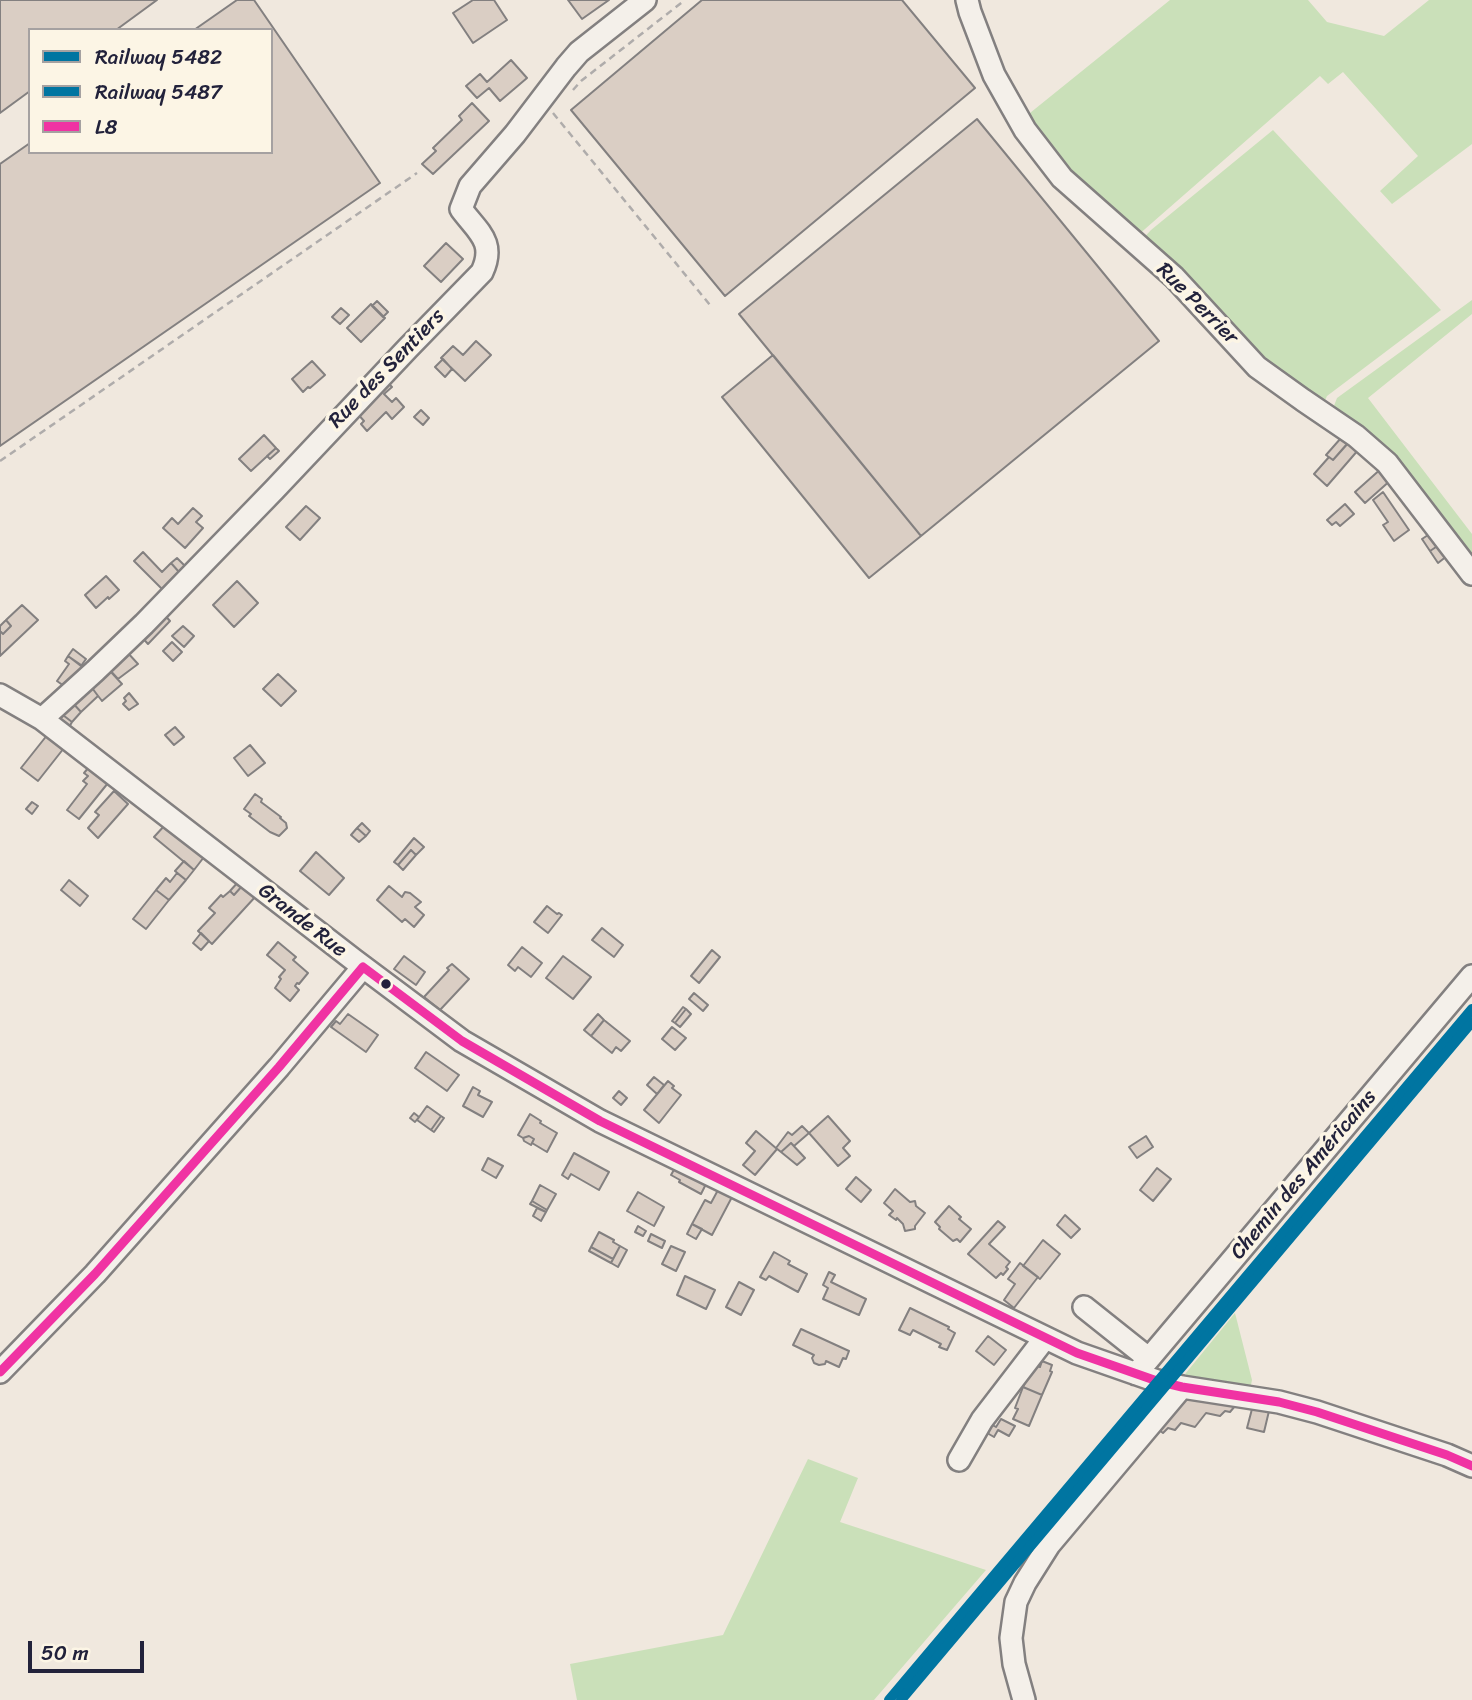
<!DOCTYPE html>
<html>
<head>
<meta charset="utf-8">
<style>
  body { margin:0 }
  #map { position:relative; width:1472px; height:1700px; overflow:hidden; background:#f0e8de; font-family:Sriracha,sans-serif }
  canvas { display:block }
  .legend { position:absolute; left:28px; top:28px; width:245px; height:126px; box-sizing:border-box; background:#fcf5e5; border:2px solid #a5a1a1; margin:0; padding:9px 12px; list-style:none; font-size:21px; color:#22223b }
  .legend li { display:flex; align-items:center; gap:14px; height:35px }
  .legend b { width:35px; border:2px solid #a5a1a1 }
  .scale { position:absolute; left:28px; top:1641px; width:116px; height:32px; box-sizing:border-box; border:4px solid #22223b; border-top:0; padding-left:9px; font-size:21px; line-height:24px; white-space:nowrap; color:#22223b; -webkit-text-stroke:5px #fcf5e5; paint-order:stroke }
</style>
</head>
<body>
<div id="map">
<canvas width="1472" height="1700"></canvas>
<ul class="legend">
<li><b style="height:9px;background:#0075a1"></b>Railway 5482</li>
<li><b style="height:9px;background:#0075a1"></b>Railway 5487</li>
<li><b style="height:9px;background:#f033a3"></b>L8</li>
</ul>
<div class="scale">50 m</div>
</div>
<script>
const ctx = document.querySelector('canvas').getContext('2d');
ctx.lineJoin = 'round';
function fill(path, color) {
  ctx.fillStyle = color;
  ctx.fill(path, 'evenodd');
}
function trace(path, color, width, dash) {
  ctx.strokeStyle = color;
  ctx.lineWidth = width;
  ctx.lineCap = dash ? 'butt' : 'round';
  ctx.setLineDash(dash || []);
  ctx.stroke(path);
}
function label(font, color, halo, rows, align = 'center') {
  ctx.font = font + ' Sriracha,sans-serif';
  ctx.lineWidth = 7;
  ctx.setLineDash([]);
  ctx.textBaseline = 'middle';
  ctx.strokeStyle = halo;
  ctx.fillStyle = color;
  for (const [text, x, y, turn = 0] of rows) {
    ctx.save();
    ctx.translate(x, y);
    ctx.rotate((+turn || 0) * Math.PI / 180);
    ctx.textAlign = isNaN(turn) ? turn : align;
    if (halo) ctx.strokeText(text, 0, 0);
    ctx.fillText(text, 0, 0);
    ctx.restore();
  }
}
const green = new Path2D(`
  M1170 0H1308L1327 22 1384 36 1429 0H1472V144L1392 204 1380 191 1418 156 1343 72 1328 84 1320 76 1137 236 1047 149 1025 117Z
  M1273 130 1441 310 1327 396 1322 407 1263 366 1139 243 1151 230Z
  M1472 300V314L1368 398 1472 534V562L1332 411 1337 398Z
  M1235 1313 1252 1380 1250 1390 1181 1379Z
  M808 1459 858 1478 840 1522 986 1570 874 1700H577L570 1664 723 1635Z`);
const building = new Path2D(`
  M0 0H157L116 30H30V91L0 113Z
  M237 0H254L380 183 0 446V164L30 143V152H271V30H194Z
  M473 0H494L507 20 473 43 453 13Z
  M568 0H609L582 19Z
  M702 0H902L975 88 725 296 571 110Z
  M511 60 527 78 500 101 489 88 477 98 466 86 480 74 487 82Z
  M472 103 489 121 433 174 422 164 436 151 433 148 462 120 459 116Z
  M977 119 1159 341 921 536 739 314Z
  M446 243 463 259 441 282 424 266Z
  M377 301 388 312 383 317 372 306Z
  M371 304 385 318 361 342 347 328Z
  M341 308 349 315 340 324 332 317Z
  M476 341 491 355 465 381 441 358 453 346 463 355Z
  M773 355 921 536 869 578 722 397Z
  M443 359 452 369 445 377 435 367Z
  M312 361 325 375 310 388 308 387 303 392 292 379Z
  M386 381 392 387 384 394 392 402 396 398 404 407 392 419 386 412 367 431 361 424 364 421 356 412Z
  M421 410 429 418 423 425 414 417Z
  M264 435 276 448 251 471 239 459Z
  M1341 438 1347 444 1333 460 1326 455Z
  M1350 441 1359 449 1327 486 1314 474 1329 457 1333 460Z
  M276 448 279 451 270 459 267 456Z
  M1383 467 1392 479 1365 503 1355 492Z
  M1383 492 1409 530 1394 541 1383 525 1388 522 1373 500Z
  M1345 504 1354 514 1340 526 1336 522 1332 525 1327 520Z
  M306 506 320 518 300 540 286 527Z
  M193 508 202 516 196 522 203 528 185 548 163 528 172 518 178 524Z
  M1431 533 1439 545 1430 551 1422 539Z
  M1439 545 1447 556 1438 563 1430 551Z
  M143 552 162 572 171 563 179 572 162 589 134 561Z
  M177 558 185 566 179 572 171 563Z
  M106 576 119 590 109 599 108 597 96 608 85 595Z
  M237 581 258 603 234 627 213 605Z
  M22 605 38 620 0 656V631L3 634 11 626 6 620Z
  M162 612 170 621 148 644 140 635Z
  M6 620 11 626 3 634 0 631V626Z
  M183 626 194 636 184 647 172 636Z
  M172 642 182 652 173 661 163 651Z
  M73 649 86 659 81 666 68 656Z
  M127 652 138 664 118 679 108 668Z
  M68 656 84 667 68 689 57 681 69 664 65 661Z
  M111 672 122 684 102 701 92 688Z
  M278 674 296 691 281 706 263 689Z
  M90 685 98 696 81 712 71 701Z
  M129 693 138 704 129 710 123 704 126 701 124 698Z
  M71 701 81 712 72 722 59 712Z
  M59 712 72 722 68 729 57 721Z
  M175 727 184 737 174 745 165 735Z
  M48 734 64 748 38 781 21 768Z
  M250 745 265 763 248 776 234 758Z
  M89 767 108 783 79 819 67 810 87 784 83 781 88 776 84 773Z
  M114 791 128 804 98 838 88 828 99 815 95 812Z
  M255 794 262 799 261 802 281 817 280 818 286 823 287 828 279 836 270 832 249 816 251 814 244 809Z
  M32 802 38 806 32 814 26 809Z
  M362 823 370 831 366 836 357 828Z
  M165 825 204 857 194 870 154 837Z
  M357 828 366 836 359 842 351 835Z
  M414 838 424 847 416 855 411 850 398 865 394 862Z
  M411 850 416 855 403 870 398 865Z
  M316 852 344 878 329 895 300 871Z
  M184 861 194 870 186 880 175 871Z
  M177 873 186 880 169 900 156 890 166 878 170 882Z
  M69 880 88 896 80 906 61 890Z
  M239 881 243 885 234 895 230 891Z
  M243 885 256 896 212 944 198 931 215 913 209 908 221 895 223 897 230 891 234 895Z
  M389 886 402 897 405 892 410 893 421 902 415 907 424 915 414 927 405 919 402 922 377 900Z
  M156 890 169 900 146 929 133 919Z
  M547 906 557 914 559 913 562 915 548 933 534 922Z
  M602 928 623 945 614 957 592 940Z
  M201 933 209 941 201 950 193 943Z
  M278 942 296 957 293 960 308 973 299 984 297 983 295 986 299 990 290 1001 275 988 281 979 279 977 285 970 267 955Z
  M522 947 542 963 531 977 518 967 515 971 508 965Z
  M712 950 720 957 699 983 691 976Z
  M404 956 425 972 416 985 394 969Z
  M563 956 591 977 573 999 546 978Z
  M452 964 469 979 440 1010 424 997 449 970 447 968Z
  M694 993 708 1005 703 1011 689 999Z
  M683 1007 686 1009 675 1023 672 1021Z
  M686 1009 691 1014 680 1027 675 1023Z
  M348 1014 378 1035 366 1052 331 1027 336 1021 340 1024Z
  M598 1014 604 1020 591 1036 584 1030Z
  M604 1020 630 1041 621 1051 616 1047 612 1053 591 1036Z
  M672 1027 686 1038 675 1050 662 1039Z
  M426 1052 459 1075 447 1091 415 1068Z
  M654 1077 664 1085 657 1094 647 1085Z
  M668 1081 674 1086 672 1088 681 1095 659 1123 644 1110Z
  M473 1087 480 1091 478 1095 492 1102 483 1117 463 1106Z
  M619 1091 627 1098 621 1105 613 1098Z
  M427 1106 441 1116 431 1130 417 1120Z
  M414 1113 419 1117 415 1122 410 1118Z
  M530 1114 541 1121 540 1123 557 1133 547 1152 532 1143 534 1139 529 1136 523 1138 518 1135Z
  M441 1116 444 1118 434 1132 431 1130Z
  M828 1116 850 1141 843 1148 850 1156 838 1166 809 1133Z
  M802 1126 809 1133 794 1146 791 1143 781 1152 776 1148 788 1132 792 1135Z
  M756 1131 777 1149 755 1175 743 1165 755 1151 746 1143Z
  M529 1136 534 1139 531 1145 524 1141 523 1138Z
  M1146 1136 1153 1147 1137 1158 1129 1147Z
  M791 1143 805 1158 797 1165 781 1152Z
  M574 1153 609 1172 599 1190 571 1174 568 1179 562 1175Z
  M488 1158 503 1166 496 1178 482 1170Z
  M675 1168 706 1184 701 1194 679 1182 680 1180 671 1175Z
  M1157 1168 1171 1179 1153 1201 1140 1190Z
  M856 1177 871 1190 861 1202 846 1189Z
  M540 1185 556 1194 547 1210 532 1201Z
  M895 1189 910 1202 915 1201 916 1206 925 1213 915 1226V1229L905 1231 903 1224 897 1218 896 1220 889 1215 893 1211 884 1203Z
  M718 1190 732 1197 712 1235 692 1224 705 1200 711 1203Z
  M638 1192 664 1207 654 1226 627 1211Z
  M532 1201 547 1210 546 1212 530 1204Z
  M949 1206 961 1217 959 1219 971 1229 960 1242 957 1239 953 1241 939 1229 940 1227 935 1222Z
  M537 1208 546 1212 541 1221 533 1216Z
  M1065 1215 1080 1229 1071 1238 1057 1225Z
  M998 1221 1005 1227 989 1244 1010 1262 1006 1267 1008 1269 1003 1275 1001 1273 996 1278 968 1254Z
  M692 1224 702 1229 696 1239 687 1234Z
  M638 1226 646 1231 643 1236 635 1232Z
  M599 1232 614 1240 613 1242 620 1246 613 1259 591 1247Z
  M651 1234 665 1241 662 1248 648 1241Z
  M1043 1240 1060 1254 1040 1279 1023 1266Z
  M620 1246 627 1250 618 1267 611 1263Z
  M671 1246 685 1252 676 1271 662 1264Z
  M591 1247 613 1259 611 1263 589 1251Z
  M774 1252 790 1261 788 1264 807 1274 798 1292 769 1276 766 1280 760 1277Z
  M1020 1263 1038 1277 1014 1308 1004 1300 1015 1284 1008 1279Z
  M829 1272 835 1275 831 1282 866 1299 859 1315 823 1299 828 1288 823 1285Z
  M685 1276 715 1290 706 1309 677 1295Z
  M739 1282 754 1290 741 1315 726 1307Z
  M910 1308 949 1327 948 1329 955 1333 947 1350 939 1347 941 1344 913 1330 910 1335 899 1330Z
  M801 1329 849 1351 846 1359 843 1358 839 1367 826 1361 825 1364 819 1365 814 1363 812 1358 814 1355 793 1345Z
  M988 1336 1006 1350 994 1365 976 1351Z
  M1042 1361 1052 1365 1050 1371 1052 1372 1042 1395 1023 1387 1033 1364 1040 1367Z
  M1023 1387 1042 1395 1029 1426 1013 1419 1018 1409 1015 1408Z
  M1186 1399 1235 1406 1230 1412 1225 1411 1220 1416 1206 1413 1195 1427 1181 1423 1175 1430 1168 1428 1163 1433 1159 1430Z
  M1252 1409 1269 1411 1264 1432 1247 1428Z
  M1001 1419 1015 1426 1009 1436 998 1430 994 1437 982 1430 987 1422 996 1427Z`);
const path = new Path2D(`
  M573 90 581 81 685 0
  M553 113 710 305
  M0 461 417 173`);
const minor = new Path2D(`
  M967 0 970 12 994 75 1025 130 1062 178 1174 277 1257 367 1303 400 1356 436 1387 463 1472 574
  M0 695 42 719 354 960 462 1041 600 1121 1077 1353 1157 1381 1182 1387 1279 1402 1317 1412 1447 1455 1472 1466
  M42 719 95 671 144 624 274 490 408 348 482 272C496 242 478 232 461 209L470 186 515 134 566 67 579 52 645 0
  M1084 1307 1148 1358
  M0 1372 95 1274 279 1067 363 967
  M1136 1374 1472 976
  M959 1460 982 1420 1045 1338
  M1024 1700 1014 1664 1011 1638 1016 1602 1025 1583 1049 1545 1182 1387`);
const bus1 = new Path2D(`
  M0 1372 95 1274 279 1067 363 967 462 1041 600 1121 1077 1353 1157 1381 1182 1387 1279 1402 1317 1412 1447 1455 1472 1466`);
const rail1 = new Path2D(`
  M889 1700 1472 1009`);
const rail2 = new Path2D(`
  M901 1700 1472 1022`);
const markers = [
  [386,984,6,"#22223b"]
];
const streetNames = [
  ["Rue Perrier",1197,304,45],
  ["Rue des Sentiers",387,369,-46],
  ["Grande Rue",302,921,38],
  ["Chemin des Américains",1304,1175,-50]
];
fill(green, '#cae0b9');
fill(building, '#dacec4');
trace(building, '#838080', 2);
trace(minor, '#838080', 26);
trace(path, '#afacab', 2.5, [7, 5]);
trace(minor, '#f4f0ea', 21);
trace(bus1, '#f033a3', 9);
trace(rail1, '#0075a1', 10);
trace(rail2, '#0075a1', 10);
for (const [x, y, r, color] of markers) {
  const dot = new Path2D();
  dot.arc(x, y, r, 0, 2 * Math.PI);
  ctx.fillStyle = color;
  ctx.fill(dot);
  trace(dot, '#fcf5e5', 2.5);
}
label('21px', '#22223b', '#fcf5e5', streetNames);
</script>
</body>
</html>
